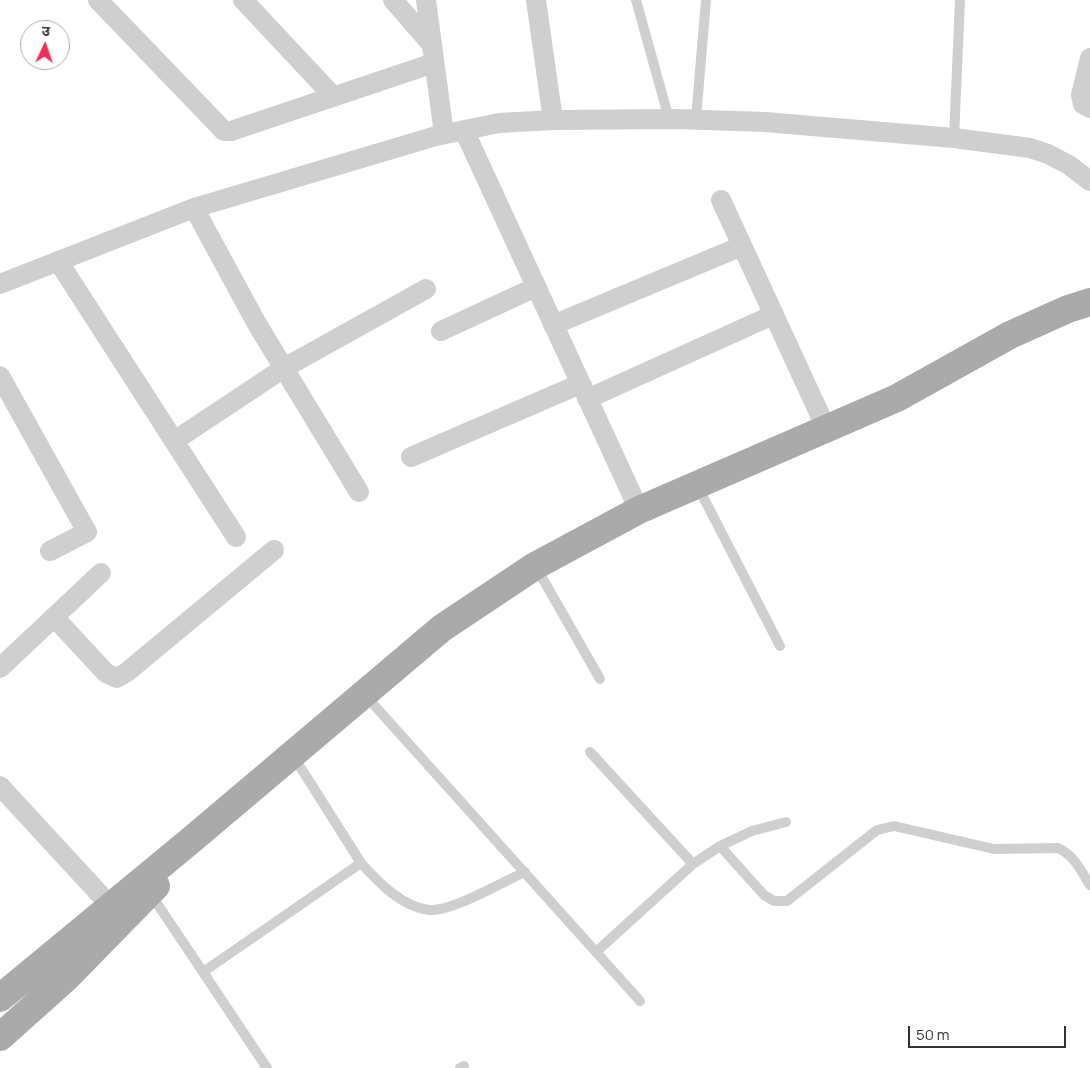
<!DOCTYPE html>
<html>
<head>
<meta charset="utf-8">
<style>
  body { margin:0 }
  #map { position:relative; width:1090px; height:1068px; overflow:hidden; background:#fff; font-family:Manrope,"Noto Sans Devanagari",sans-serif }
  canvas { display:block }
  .north { position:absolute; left:20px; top:20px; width:50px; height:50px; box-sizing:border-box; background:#fff; border:1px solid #adadad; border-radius:50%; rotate:3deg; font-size:14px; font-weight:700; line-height:20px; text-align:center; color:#323232 }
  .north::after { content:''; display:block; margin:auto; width:18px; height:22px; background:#ec3056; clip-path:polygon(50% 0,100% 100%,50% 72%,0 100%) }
  .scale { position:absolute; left:908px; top:1026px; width:158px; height:22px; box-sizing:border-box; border:2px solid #323232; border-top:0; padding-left:6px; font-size:15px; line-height:18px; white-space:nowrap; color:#323232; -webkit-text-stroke:4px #fff; paint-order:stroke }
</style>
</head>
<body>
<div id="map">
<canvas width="1090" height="1068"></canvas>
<div class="north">उ</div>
<div class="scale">50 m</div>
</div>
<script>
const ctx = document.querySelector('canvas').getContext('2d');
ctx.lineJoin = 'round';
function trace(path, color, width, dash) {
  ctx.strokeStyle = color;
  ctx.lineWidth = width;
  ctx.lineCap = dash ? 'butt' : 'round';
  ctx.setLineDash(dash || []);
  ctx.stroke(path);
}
const lane = new Path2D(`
  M636 0 669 119
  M696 119 706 0
  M954 138 960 0
  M698 487 780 646
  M536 567 600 679
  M365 695 640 1001
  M590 752 693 864
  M720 846 764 895 774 901H787L877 830 894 826 994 849 1058 848C1075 856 1081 871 1090 885
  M361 863C378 882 402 907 429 910 452 912 502 882 525 872
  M150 893 203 972 361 863 292 754
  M596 952 693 864 720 846 752 831 786 822
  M203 972 267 1068
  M460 1068 464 1066`);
const street = new Path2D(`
  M98 0 224 131H231L434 63
  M243 0 334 97
  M393 0 432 45
  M426 0 444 134
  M536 0 553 120
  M1090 58 1081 95 1083 104 1090 108
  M464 130 639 510
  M721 200 826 428
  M194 208 257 324 359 492
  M58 261 236 537
  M0 284 194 208 436 136 499 123 553 120 675 119 765 122 954 138 1030 148 1048 154 1069 165 1090 181
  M553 325 742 246
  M441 331 536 287
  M0 376 87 532 50 551
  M587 399 773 315
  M174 441 284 368 426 289
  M411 457 580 384
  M54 617 106 673 117 678 127 672 274 550
  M0 668 101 573
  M0 786 119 915`);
const primary = new Path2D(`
  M0 998 190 841 442 628 535 566 639 510 897 398 1010 335 1068 309 1090 302
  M0 1037 67 977 156 886`);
trace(lane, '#cfcfcf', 10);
trace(street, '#cfcfcf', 20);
trace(primary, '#aaa', 28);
</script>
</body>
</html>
